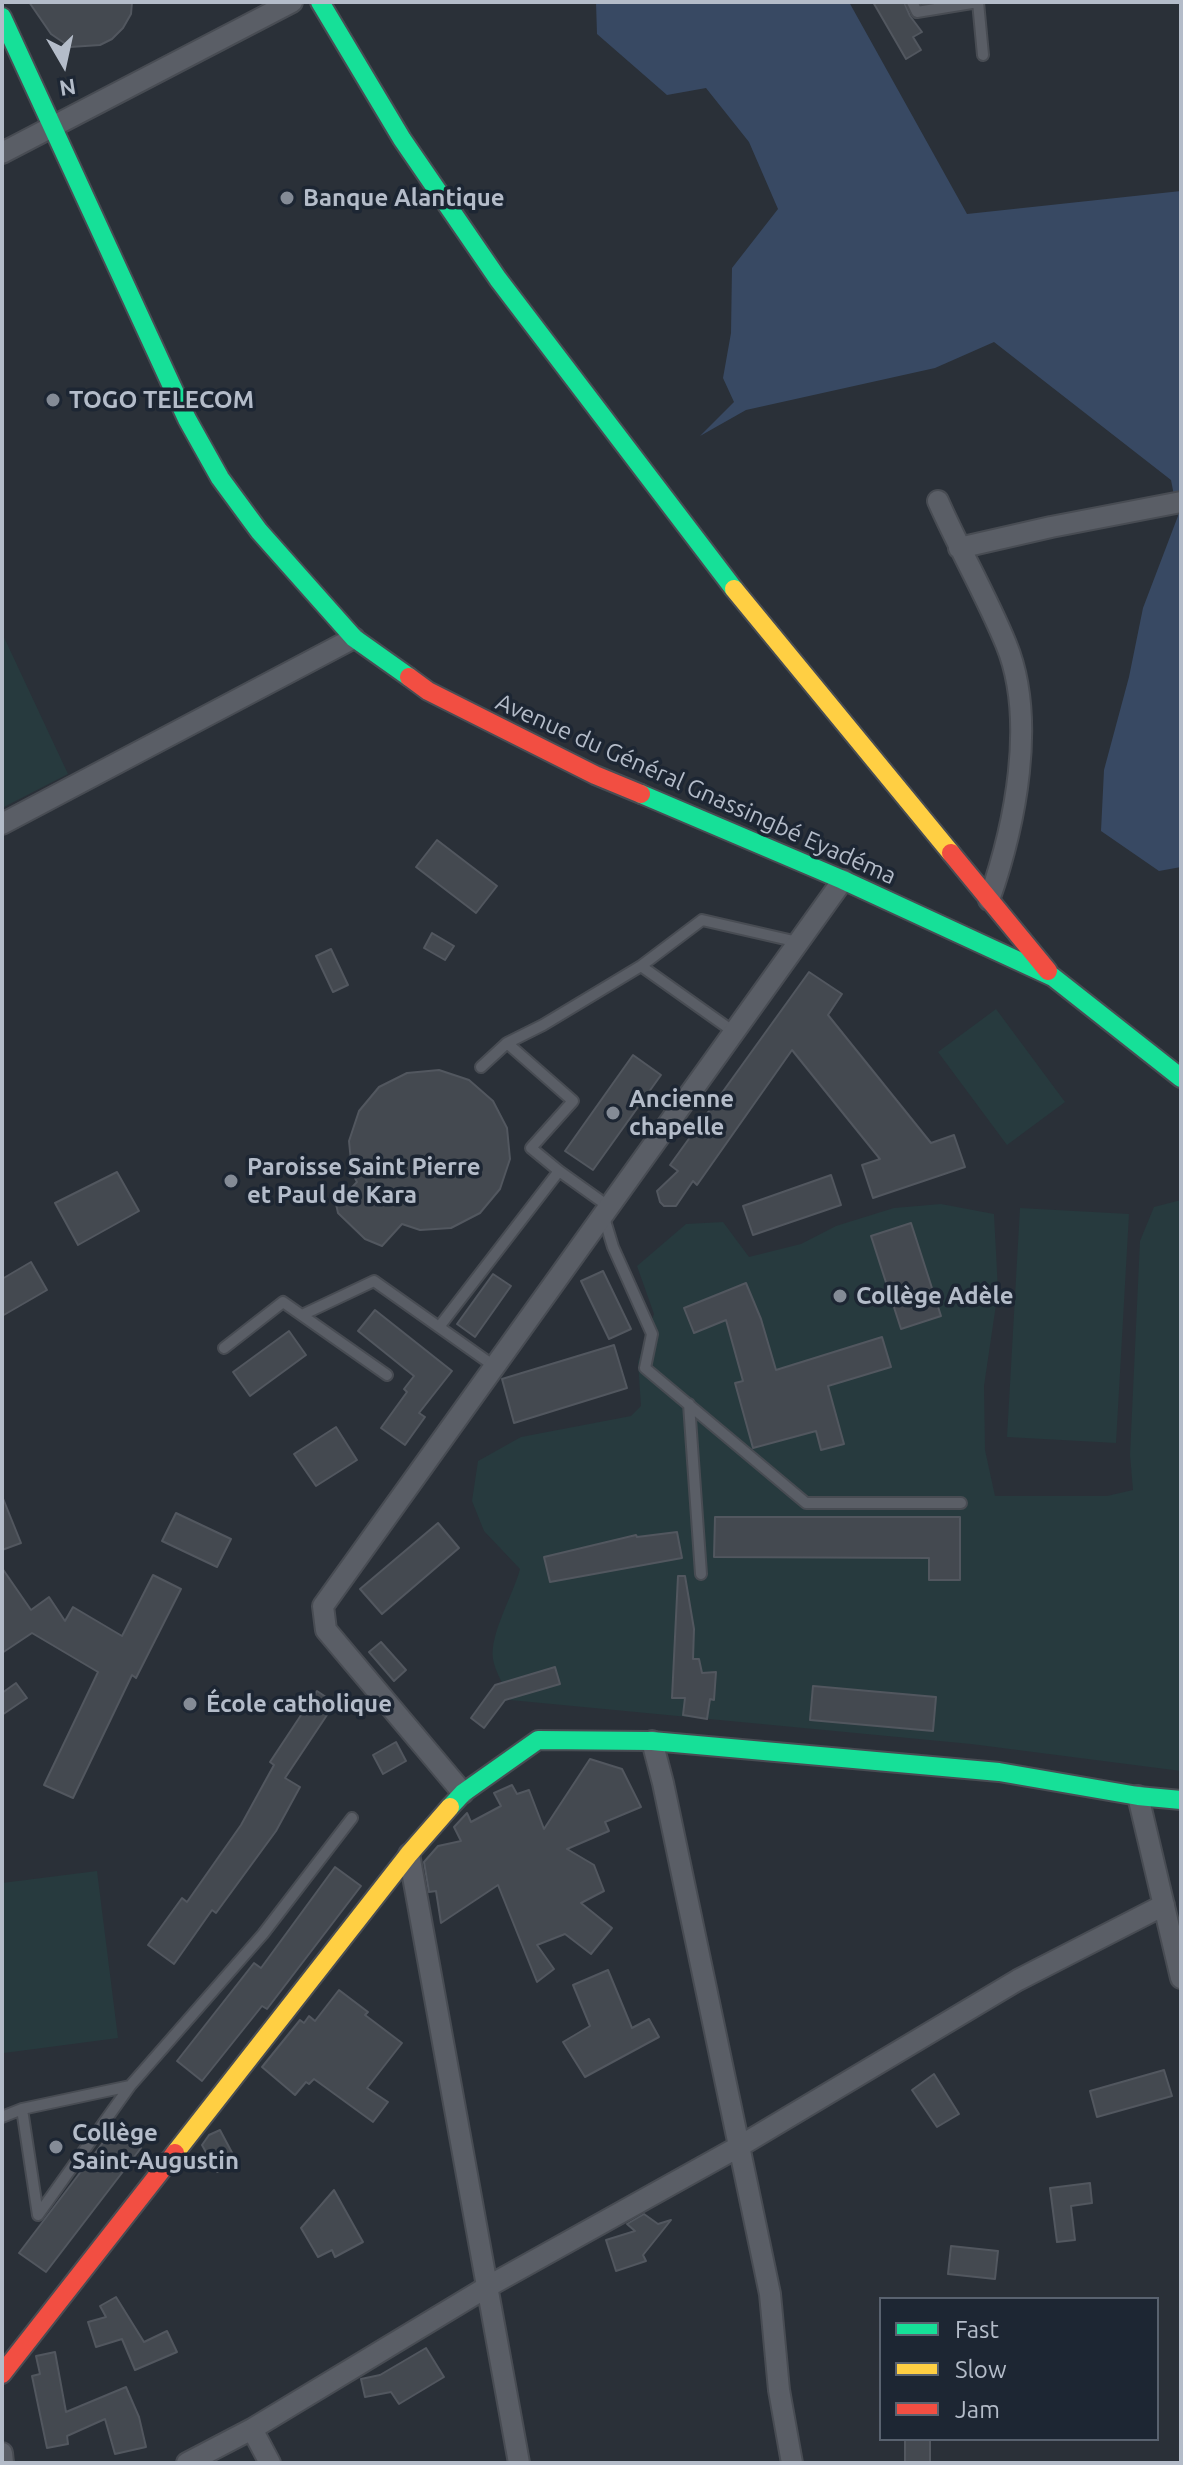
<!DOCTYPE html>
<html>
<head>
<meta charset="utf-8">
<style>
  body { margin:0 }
  #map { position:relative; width:1183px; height:2465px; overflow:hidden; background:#2a3038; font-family:Ubuntu,sans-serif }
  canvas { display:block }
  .frame { position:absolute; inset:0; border:4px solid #b4bcc9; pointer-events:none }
  .legend { position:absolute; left:879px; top:2297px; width:280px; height:144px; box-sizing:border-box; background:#1d2633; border:2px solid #59626f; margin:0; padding:10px 14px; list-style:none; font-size:24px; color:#b4bcc9 }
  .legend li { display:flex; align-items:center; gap:16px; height:40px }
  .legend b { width:40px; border:2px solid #59626f }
  .north { position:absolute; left:24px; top:24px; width:80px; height:80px; -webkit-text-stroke:6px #1d2633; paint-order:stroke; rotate:171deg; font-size:22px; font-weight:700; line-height:32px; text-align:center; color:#b4bcc9 }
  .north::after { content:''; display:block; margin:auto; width:28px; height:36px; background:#b4bcc9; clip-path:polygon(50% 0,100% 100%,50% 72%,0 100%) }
</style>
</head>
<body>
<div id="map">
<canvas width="1183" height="2465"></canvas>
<div class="frame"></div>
<ul class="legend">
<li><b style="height:10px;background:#16e098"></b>Fast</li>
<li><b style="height:10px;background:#ffcf43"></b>Slow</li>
<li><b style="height:10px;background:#f24e42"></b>Jam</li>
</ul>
<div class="north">N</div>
</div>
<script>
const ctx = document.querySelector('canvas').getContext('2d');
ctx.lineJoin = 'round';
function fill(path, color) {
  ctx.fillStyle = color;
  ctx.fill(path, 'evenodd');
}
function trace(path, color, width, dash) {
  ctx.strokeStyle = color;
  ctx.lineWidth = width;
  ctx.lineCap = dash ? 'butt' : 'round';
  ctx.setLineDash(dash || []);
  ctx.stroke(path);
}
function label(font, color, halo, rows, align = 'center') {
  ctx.font = font + ' Ubuntu,sans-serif';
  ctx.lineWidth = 7;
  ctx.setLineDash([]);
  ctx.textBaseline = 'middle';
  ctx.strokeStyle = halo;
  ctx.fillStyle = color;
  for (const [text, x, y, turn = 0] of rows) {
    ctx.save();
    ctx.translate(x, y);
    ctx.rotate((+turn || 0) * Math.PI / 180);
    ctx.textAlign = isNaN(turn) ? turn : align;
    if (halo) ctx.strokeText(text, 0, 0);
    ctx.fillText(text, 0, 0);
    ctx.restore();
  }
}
const green = new Path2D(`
  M2 633 68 774 2 808Z
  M996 1009 1065 1102 1007 1145 938 1052Z
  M1181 1200V1771L971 1744 510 1700C505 1687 495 1672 493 1659 489 1635 514 1593 520 1569L484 1531 472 1501 478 1461 521 1437 631 1416 641 1406 638 1362 654 1314 637 1266 686 1224 723 1222 749 1257 801 1244 836 1226 894 1208 941 1204 994 1214 998 1291 984 1386 985 1450 995 1496H1107L1133 1490 1130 1455 1140 1241 1154 1207Z
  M1020 1208 1129 1214 1116 1443 1007 1437Z
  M97 1871 118 2038 4 2053 2 2035V1883Z`);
const water = new Path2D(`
  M596 2H849L967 214 1181 191V867L1159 871 1101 831 1104 770 1129 677 1143 608 1178 516 1171 480 994 342 935 368 746 410 700 436 734 402 723 378 731 333 732 268 778 209 749 142 706 88 667 95 597 34Z`);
const building = new Path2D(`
  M29 2H132L131 14 123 28 112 39 100 45 70 47 51 34Z
  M873 2H904L910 16 922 32 913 37 921 50 906 59Z
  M437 840 497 886 476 913 416 867Z
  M432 933 454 946 445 960 424 948Z
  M331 949 348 985 333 992 316 956Z
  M809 972 842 994 828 1015 931 1143 954 1135 965 1167 873 1198 862 1165 880 1159 792 1050 697 1185 693 1181 676 1206H664L660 1202 657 1191 678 1171 670 1165Z
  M633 1055 661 1075 593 1170 565 1151Z
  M439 1070 469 1080 493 1101 507 1128 510 1159 500 1189 480 1213 451 1228 420 1230 402 1224 382 1246 365 1239 338 1213 336 1204 357 1182 352 1172 349 1141 359 1111 379 1087 407 1073Z
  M117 1172 139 1211 78 1245 55 1203Z
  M831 1175 841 1205 753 1235 743 1206Z
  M911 1223 941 1316 901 1329 871 1236Z
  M31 1262 47 1290 2 1316V1279Z
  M603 1271 631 1329 609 1339 581 1281Z
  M493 1274 511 1286 475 1337 457 1324Z
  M746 1283 761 1319 776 1370 882 1337 891 1367 828 1386 844 1444 821 1450 816 1431 753 1448 735 1383 743 1381 726 1320 694 1333 684 1308Z
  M375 1310 452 1371 419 1413 425 1417 405 1445 381 1428 407 1392 404 1389 414 1376 358 1331Z
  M289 1331 306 1355 250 1396 233 1372Z
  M614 1345 627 1388 514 1423 502 1379Z
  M336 1427 357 1460 316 1486 294 1454Z
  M2 1496 21 1543 2 1550Z
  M176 1513 231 1539 217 1567 162 1541Z
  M715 1517H960V1580H929V1558L714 1557Z
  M438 1523 459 1548 382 1614 360 1589Z
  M677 1532 682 1558 550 1582 544 1557 636 1535 637 1537Z
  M2 1568 31 1610 49 1597 65 1621 73 1607 122 1636 153 1575 181 1589 136 1678 132 1675 73 1798 44 1785 98 1672 32 1633 2 1653Z
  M678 1576H685L694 1629 693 1659H699L702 1673 716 1672 714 1700 710 1699 707 1719 683 1715 685 1698H672Z
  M381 1642 406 1670 394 1681 369 1652Z
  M555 1667 560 1684 505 1700 484 1728 471 1718 495 1685Z
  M16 1683 27 1698 2 1715V1693Z
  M813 1686 936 1697 933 1731 810 1720Z
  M317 1691 335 1703 285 1778 300 1787 276 1831 216 1913 212 1910 174 1964 148 1945 182 1898 187 1902 241 1825 274 1765 270 1762Z
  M396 1742 406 1761 383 1774 373 1755Z
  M590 1759 622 1769 641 1807 605 1822 609 1831 567 1849 594 1865 604 1891 581 1903 612 1928 591 1954 565 1934 537 1945 554 1969 537 1982 498 1885 441 1923 436 1891 429 1892 424 1862 438 1846 461 1841 454 1827 467 1813 471 1822 501 1806 494 1793 512 1785 517 1794 529 1790 544 1829Z
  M335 1867 361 1886 267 2009 262 2006 202 2081 177 2061 254 1963 261 1968Z
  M608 1970 632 2028 649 2019 659 2037 585 2077 563 2042 590 2026 573 1985Z
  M339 1990 368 2012 365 2015 402 2043 367 2088 388 2102 373 2122 314 2079 309 2084 306 2082 295 2095 262 2067 300 2020 304 2023 309 2016 315 2021Z
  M1164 2070 1172 2096 1097 2117 1090 2091Z
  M934 2074 959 2114 937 2127 912 2090Z
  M114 2128 141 2148 46 2272 19 2253Z
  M220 2130 237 2162 217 2172 202 2145 209 2135Z
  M1090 2183 1092 2203 1071 2206 1075 2240 1057 2242 1050 2188Z
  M334 2190 363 2242 335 2257 332 2250 318 2257 301 2228Z
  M644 2214 658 2224 671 2220 643 2255 646 2261 616 2271 606 2240 635 2231 627 2224Z
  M951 2246 998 2251 995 2279 948 2274Z
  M116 2297 144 2342 167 2331 177 2352 135 2370 122 2339 96 2347 88 2322 106 2317 100 2306Z
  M426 2348 444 2377 399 2404 391 2392 365 2397 361 2379 380 2375Z
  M55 2352 66 2412 126 2387 139 2417 146 2447 115 2454 105 2419 67 2436 68 2444 47 2448 32 2376 40 2374 36 2356Z
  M905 2439H930V2463H905Z`);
const lane = new Path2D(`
  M912 2 917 12 978 2
  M978 2 983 55
  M641 966 702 920 798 942
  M507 1043 543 1025 641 966 734 1032
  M481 1067 507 1043 573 1101 531 1148 559 1171
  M603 1214 613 1247 652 1334 645 1368 806 1503H961
  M302 1315 374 1281 494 1366
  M439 1327 559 1171 608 1206
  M224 1348 283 1302 387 1375
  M689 1404 701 1574
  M22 2109 38 2215
  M2 2117 22 2109 130 2086
  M38 2215 130 2086 263 1934 352 1818`);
const street = new Path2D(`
  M2 153 292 2
  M938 501C959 549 986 595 1006 644 1037 719 1015 826 989 900
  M959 548 1051 527 1181 502
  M2 824 354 638
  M652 1741 663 1783 770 2294 779 2390 792 2463
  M463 1793 326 1630 323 1606 843 880
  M1138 1796 1181 1978
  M409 1854 519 2463
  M252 2429 270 2463
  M2 2453 3 2463
  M187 2463 252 2429 487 2287 740 2146 1018 1980 1164 1905`);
const fast = new Path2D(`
  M320 2 402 139 498 279 734 589
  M2 17 187 419 220 478 259 531 354 638 409 677
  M641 794 843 880 1053 977 1181 1078
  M450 1807 463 1793 538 1740 652 1741 999 1772 1138 1796 1181 1800`);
const slow = new Path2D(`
  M734 589 951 853
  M175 2153 409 1854 450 1807`);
const jam = new Path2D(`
  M409 677 428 691 595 775 641 794
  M951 853 1048 971
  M2 2374 175 2153`);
const markers = [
  [287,198,8,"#848b96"],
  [53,400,8,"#848b96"],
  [613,1113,8,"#848b96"],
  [231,1181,8,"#848b96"],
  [840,1296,8,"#848b96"],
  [190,1704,8,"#848b96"],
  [56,2147,8,"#848b96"]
];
const poiNames = [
  ["Banque Alantique",303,198],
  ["TOGO TELECOM",69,400],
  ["Ancienne",629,1099],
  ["chapelle",629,1127],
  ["Paroisse Saint Pierre",247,1167],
  ["et Paul de Kara",247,1195],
  ["Collège Adèle",856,1296],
  ["École catholique",206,1704],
  ["Collège",72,2133],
  ["Saint-Augustin",72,2161]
];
const streetNames = [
  ["Avenue du Général Gnassingbé Eyadéma",696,789,24]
];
fill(green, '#273a3e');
fill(water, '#384963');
fill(building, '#444950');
trace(building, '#52575f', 2);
trace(lane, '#484c53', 14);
trace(street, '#484c53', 24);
trace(fast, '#484c53', 22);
trace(slow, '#484c53', 22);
trace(jam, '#484c53', 22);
trace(lane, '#5a5e66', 10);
trace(street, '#5a5e66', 20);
trace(fast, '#16e098', 18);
trace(slow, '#ffcf43', 18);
trace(jam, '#f24e42', 18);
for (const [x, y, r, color] of markers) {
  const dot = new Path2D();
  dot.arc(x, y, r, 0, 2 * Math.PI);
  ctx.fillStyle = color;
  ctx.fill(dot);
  trace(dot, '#1d2633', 3);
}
label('bold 24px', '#b4bcc9', '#1d2633', poiNames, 'left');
label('24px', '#b4bcc9', '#1d2633', streetNames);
</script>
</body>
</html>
